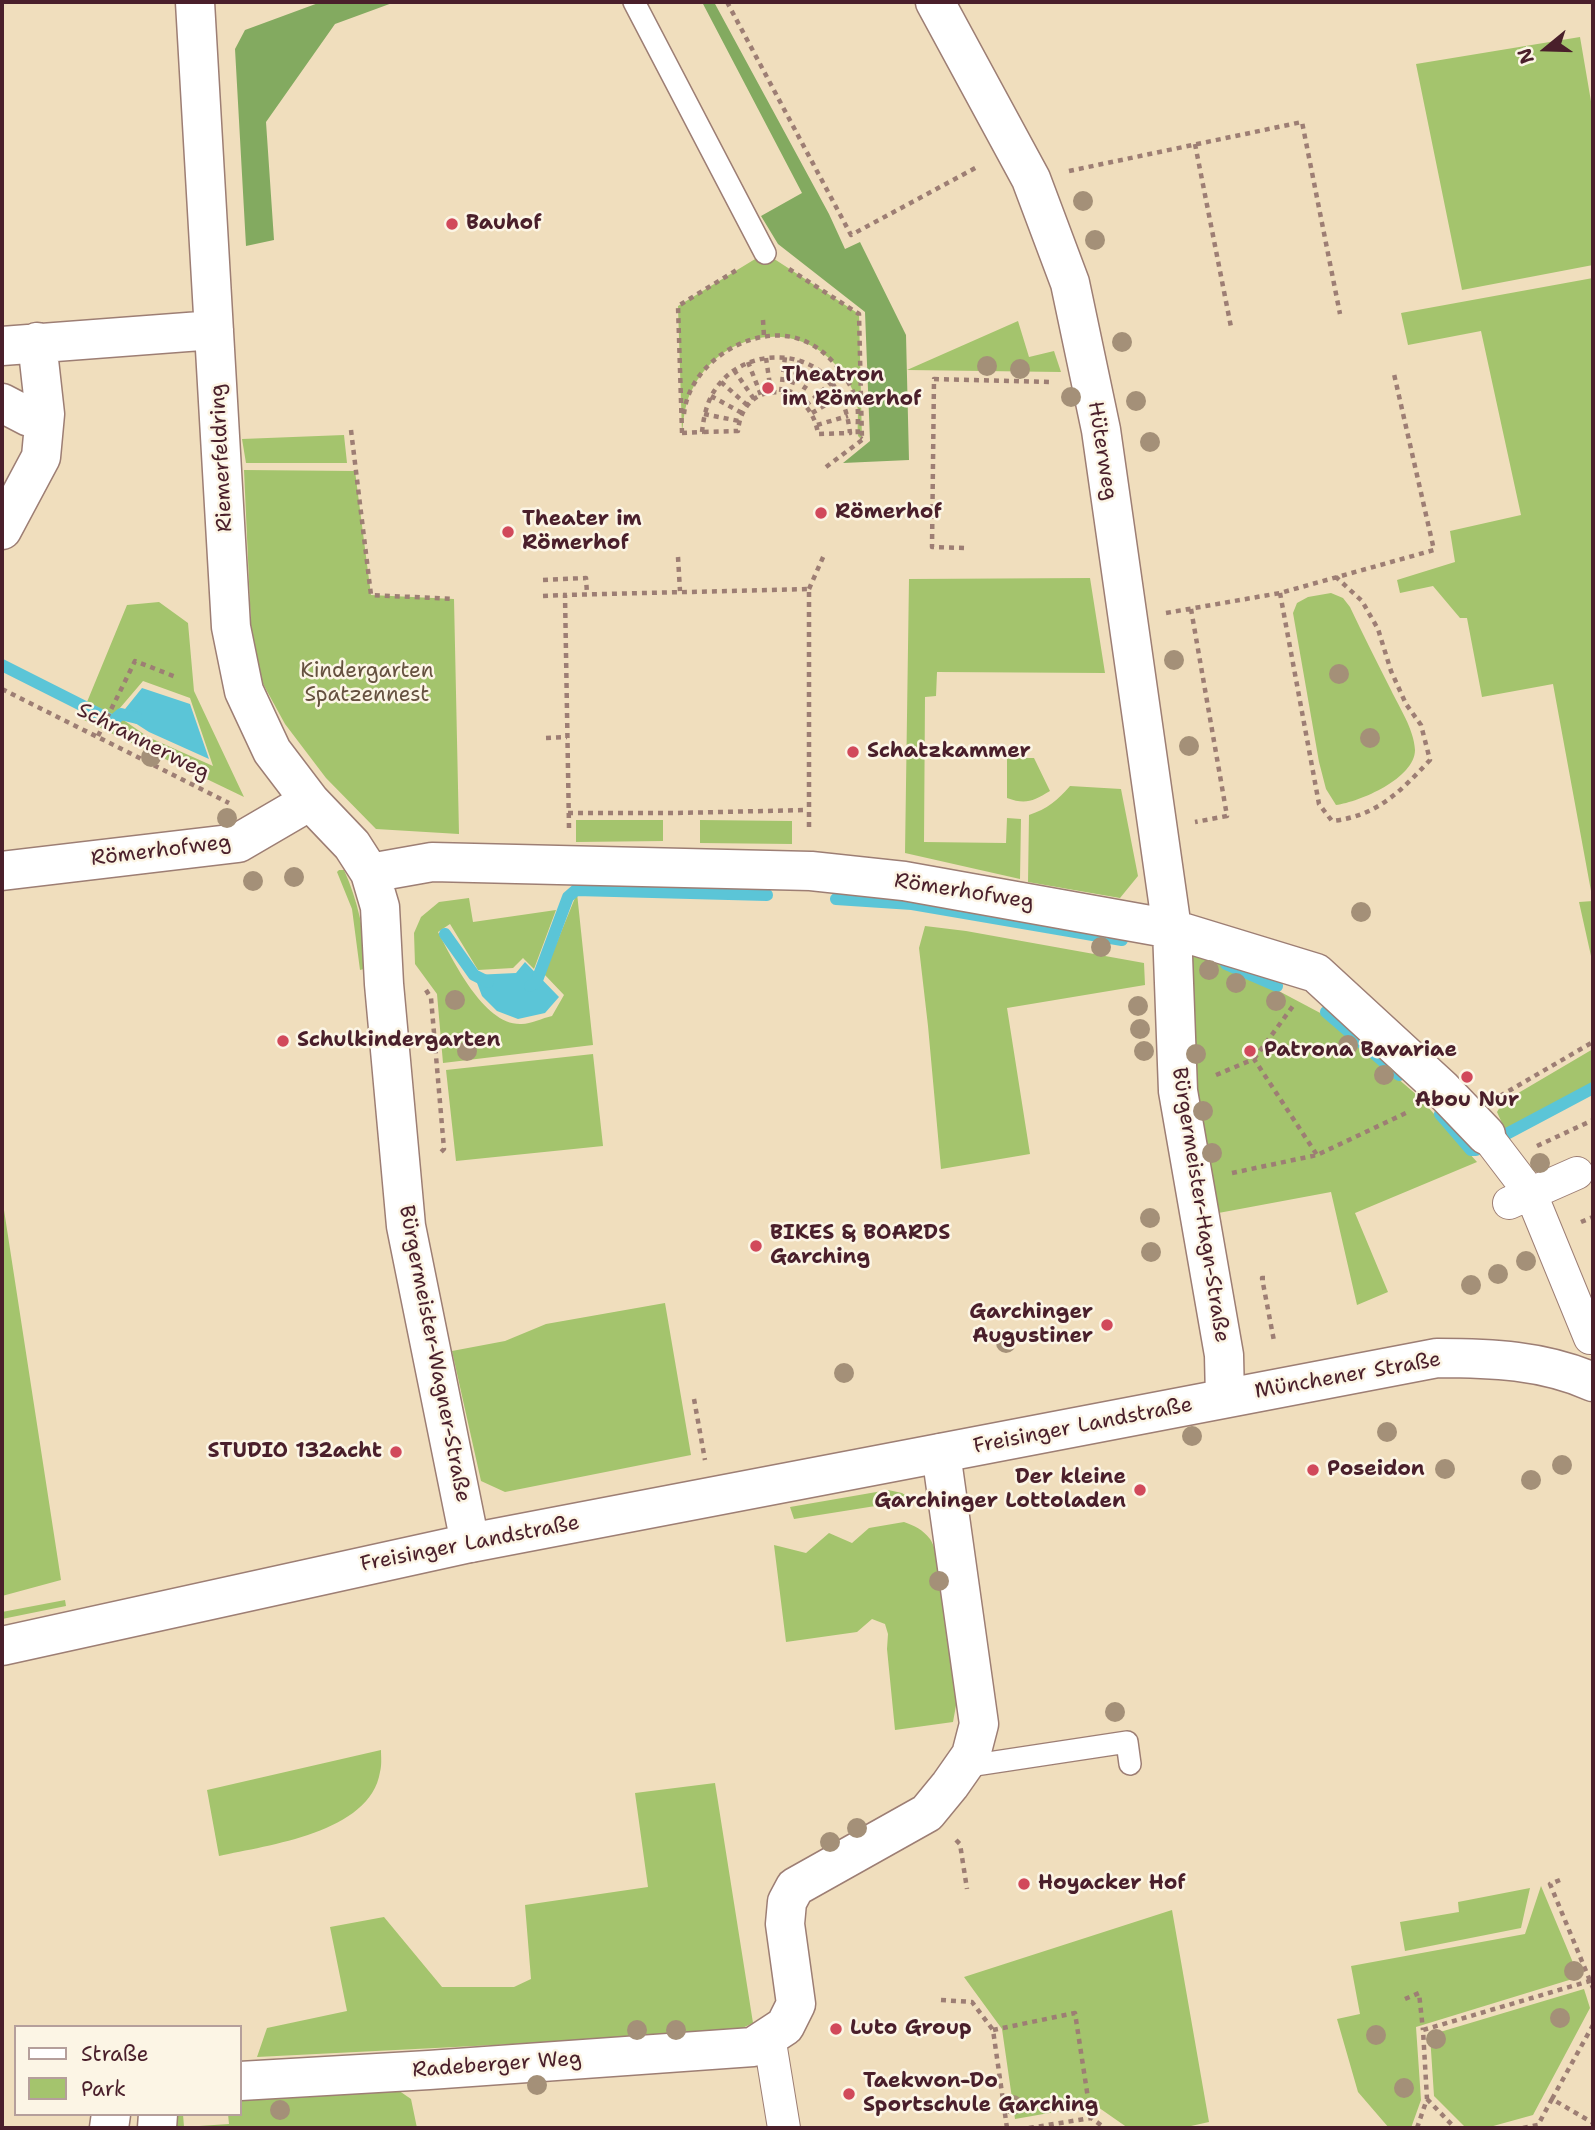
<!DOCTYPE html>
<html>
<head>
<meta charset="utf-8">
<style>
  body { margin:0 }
  #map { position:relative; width:1595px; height:2130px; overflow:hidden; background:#f0debd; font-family:"Shantell Sans",sans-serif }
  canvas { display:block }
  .frame { position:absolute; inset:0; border:4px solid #4a1f2b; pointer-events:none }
  .legend { position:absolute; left:14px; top:2025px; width:228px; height:91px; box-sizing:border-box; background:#fcf5e5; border:2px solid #b59f9b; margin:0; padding:9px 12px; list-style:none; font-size:21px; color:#4a1f2b }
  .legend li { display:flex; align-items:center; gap:14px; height:35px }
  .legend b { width:35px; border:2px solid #b59f9b }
  .north { position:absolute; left:1511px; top:14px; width:70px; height:70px; -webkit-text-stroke:5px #fcf5e5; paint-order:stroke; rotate:251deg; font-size:19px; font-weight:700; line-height:28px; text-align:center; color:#4a1f2b }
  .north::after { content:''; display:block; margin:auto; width:24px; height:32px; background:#4a1f2b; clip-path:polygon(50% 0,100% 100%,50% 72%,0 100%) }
</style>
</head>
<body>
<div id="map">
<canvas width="1595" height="2130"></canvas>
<div class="frame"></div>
<ul class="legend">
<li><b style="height:9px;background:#fff"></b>Straße</li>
<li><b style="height:19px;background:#a4c46d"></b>Park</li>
</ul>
<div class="north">N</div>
</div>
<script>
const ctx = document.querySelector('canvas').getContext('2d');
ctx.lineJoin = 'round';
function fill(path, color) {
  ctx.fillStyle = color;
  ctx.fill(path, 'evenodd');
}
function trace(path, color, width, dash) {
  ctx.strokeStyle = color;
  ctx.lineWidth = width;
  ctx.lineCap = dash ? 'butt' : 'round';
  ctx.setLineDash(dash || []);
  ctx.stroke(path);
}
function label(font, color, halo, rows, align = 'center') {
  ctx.font = font + ' "Shantell Sans",sans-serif';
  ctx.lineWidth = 5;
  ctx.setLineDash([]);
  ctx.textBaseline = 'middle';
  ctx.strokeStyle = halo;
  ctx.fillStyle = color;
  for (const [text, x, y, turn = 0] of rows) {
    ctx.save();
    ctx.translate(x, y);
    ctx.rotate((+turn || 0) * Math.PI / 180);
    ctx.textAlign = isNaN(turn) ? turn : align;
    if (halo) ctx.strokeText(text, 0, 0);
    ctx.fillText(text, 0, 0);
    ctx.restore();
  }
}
const green = new Path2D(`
  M1580 37 1593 113V265L1462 290 1416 64Z
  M765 253 859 314 862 440 858 436C857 426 859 414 857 404 854 387 842 370 830 359 787 319 721 336 694 386 685 401 684 416 682 433L678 306Z
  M1593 278V891H1591L1553 684 1482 697 1467 618H1460L1433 586 1400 593 1397 580 1455 562 1450 531 1521 515 1481 331 1408 345 1401 313Z
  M1018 321 1029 357 1054 351 1061 372 907 370Z
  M344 435 347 463H246L242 439Z
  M244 470 355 471 371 595 454 599 459 834 376 829 326 778 285 724 262 682 251 626Z
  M1090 578 1105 673 937 672 936 696 925 697 924 842 1006 843 1007 818 1021 819 1020 879 905 853 909 579Z
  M1331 593 1343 598 1350 607C1363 635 1377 662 1391 690 1399 707 1414 729 1415 750 1415 778 1360 802 1336 805L1326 789 1319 762 1293 613 1297 603 1308 597Z
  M159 602 188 623 194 691 244 797 82 719 85 711 112 726 122 719 148 737 213 766 190 698 143 681 114 715 87 702 127 605Z
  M1007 758H1034L1050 791C1033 801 1026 805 1007 798Z
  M1070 786 1121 789 1138 876 1120 898 1028 882 1029 815C1047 809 1058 800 1070 786Z
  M576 820H663V841L576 842Z
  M700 820 792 821V844L700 843Z
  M339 870H344C358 901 364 931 367 965L364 969 360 970 352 909 337 872Z
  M577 893 593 1045 443 1063 437 994 415 964 414 933 421 917 439 902 469 898 473 922 556 910 534 969 523 958 513 968 478 970 450 924 438 932C453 960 483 1024 520 1024 529 1025 542 1018 552 1016L564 995 544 974Z
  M1593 901V965L1579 902Z
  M925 926 966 931 1144 963 1145 985 1007 1008 1030 1154 941 1169 928 1026 919 948Z
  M1185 955 1205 958 1275 989 1324 1015 1418 1096 1477 1162 1355 1213 1388 1292 1357 1305 1331 1192 1213 1214 1190 1079Z
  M1593 1049V1084L1506 1132 1497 1112 1503 1102Z
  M593 1054 603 1146 456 1161 446 1070Z
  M2 1197 61 1580 2 1596Z
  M665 1303 691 1455 505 1492 481 1481 452 1351 505 1341 546 1324Z
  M888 1490 902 1493 913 1500 794 1519 790 1507Z
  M904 1522C915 1526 922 1529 930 1539 945 1561 953 1668 957 1700L953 1722 895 1730 887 1649 888 1634 885 1624 872 1619 857 1632 786 1642 774 1545 806 1553 829 1533 852 1543 869 1528Z
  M65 1600 66 1606 2 1619V1612Z
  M381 1750C381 1757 382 1765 380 1772 370 1833 268 1845 219 1856L207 1790Z
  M715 1783 753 2023 732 2033 257 2057 267 2028 347 2011 330 1927 384 1917 442 1987H514L531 1979 525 1905 648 1887 635 1793Z
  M1541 1886 1579 1977 1416 2027 1421 2100 1411 2128H1389L1358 2092 1337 2019 1360 2014 1351 1966 1525 1934Z
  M1530 1888 1521 1928 1405 1951 1400 1922 1459 1912 1458 1902Z
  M1172 1910 1209 2122 1182 2128H1128L1095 2105 1015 2119 1002 2029 964 1977Z
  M1584 1989 1590 2008 1533 2115 1486 2128H1466L1434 2096 1430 2035Z
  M392 2086 411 2099 417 2128H169L170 2114H183L184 2127 229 2124 228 2114H240V2097Z`);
const forest = new Path2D(`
  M321 2H395L335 24 266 122 274 240 246 246 235 49 245 30Z
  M702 2H714L829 214 845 249 860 242 906 335 909 460 843 463 870 441 865 312 778 244 761 216 802 193Z`);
const water = new Path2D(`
  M142 688 190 704 209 759 149 732 121 714Z
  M525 962 559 997 545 1013 518 1019 497 1011 482 996 474 975 516 973Z`);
const stream = new Path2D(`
  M2 665 113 721 121 714 137 718
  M836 899 912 904 1122 940
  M445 934 474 975 488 982
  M1226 964 1277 986
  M530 986 536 983 568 897 576 890 767 895
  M1326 1012 1399 1075
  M1440 1114 1471 1150H1476
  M1499 1138 1593 1088`);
const path = new Path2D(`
  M727 2 851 235 979 166
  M1195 144 1231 327
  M1069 171 1302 122 1340 314
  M789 269 859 314 862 440
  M763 320 764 337
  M766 358 771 392
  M748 362 761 395
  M734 370 754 399
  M721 382 747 405
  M781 392 785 357
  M789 394 800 360
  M711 396 742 413
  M798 398 817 369
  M806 405 831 383
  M812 413 839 397
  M684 414C689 361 758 319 807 342 822 349 834 362 843 374 849 383 855 393 857 404 859 414 857 426 858 436L862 439
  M704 414 739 421
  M817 425 848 416
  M351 430 371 595 454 599
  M682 433 678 306 740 268
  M682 433 702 432C704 414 708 396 721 382 748 350 805 348 832 383 843 397 848 416 850 433L818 434C811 382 743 376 738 431L702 432
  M826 467 862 440
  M964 548 932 547 934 379 1052 382
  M678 557 680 591
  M543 580 586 578 587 594
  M809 589 824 555
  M1280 593 1319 804 1332 821C1377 816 1400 792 1430 760L1421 725 1406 704 1391 671 1378 629 1362 601 1336 577
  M543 596 565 595
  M1191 609 1227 816 1195 822
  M1166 613 1280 593 1434 550 1394 374
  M2 689 229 803
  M98 736 135 661 176 677
  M546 738 567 737
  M568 813H676L808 810
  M569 828 565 595 809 589V832
  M426 990 431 998 444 1149 440 1153
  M1254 1059 1293 1006
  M1216 1075 1254 1059 1317 1155
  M1500 1096 1593 1042
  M1537 1146 1593 1120
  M1232 1173 1317 1155 1408 1112
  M1581 1222 1593 1217
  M1265 1278H1262L1274 1341
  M694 1399 705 1460
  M956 1840 960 1844 967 1889
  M1560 1880 1550 1884 1593 1988
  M1405 1999 1419 1993 1423 2030
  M941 2000 972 2002 993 2030 1007 2128
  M993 2030 1075 2013 1091 2118
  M1427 2099 1455 2128
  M1552 2099 1593 2025
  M1029 2128 1091 2118 1105 2128
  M1417 2128 1427 2099 1423 2030 1593 1980
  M1523 2128 1538 2125 1552 2099 1593 2123`);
const service = new Path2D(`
  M634 2 765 253
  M962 1767 1127 1742 1130 1764`);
const pedestrian = new Path2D(`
  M1486 1135 1531 1194 1590 1338
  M1509 1203 1577 1173
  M769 2036 784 2128`);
const minor = new Path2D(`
  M195 2 231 627 244 691 272 751 310 801 352 845 370 873 380 907 384 984 406 1226 470 1543
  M935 2 1031 179 1070 283 1101 430 1172 929 1178 1091 1224 1355 1225 1398
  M37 342 45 414
  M2 346 214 330
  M2 403 29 417 45 414 41 457 2 530
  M2 871 238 843 310 801
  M370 873 432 862 811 871 904 881 1172 929 1316 973 1441 1088 1486 1135
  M240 2081 429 2070 753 2047 785 2026 796 2004 785 1924 787 1902 795 1887 927 1813 950 1785 971 1755 979 1724 941 1453
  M109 2128 111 2114
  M157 2128 158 2114`);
const tertiary = new Path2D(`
  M2 1646 470 1543 1437 1358C1491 1358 1543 1360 1593 1382`);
const trees = [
  [1083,201],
  [1095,240],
  [1122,342],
  [987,366],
  [1020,369],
  [1071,397],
  [1136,401],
  [1150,442],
  [1174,660],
  [1339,674],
  [1370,738],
  [1189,746],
  [151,757],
  [227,818],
  [294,877],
  [253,881],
  [1361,912],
  [1101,947],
  [1209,970],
  [1236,983],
  [455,1000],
  [1276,1001],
  [1138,1006],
  [1140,1029],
  [1348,1045],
  [467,1051],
  [1144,1051],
  [1196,1054],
  [1384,1075],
  [1203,1111],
  [1212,1153],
  [1540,1163],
  [1150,1218],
  [1151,1252],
  [1526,1261],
  [1498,1274],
  [1471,1285],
  [1006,1343],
  [844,1373],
  [1387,1432],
  [1192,1436],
  [1562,1465],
  [1445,1469],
  [1531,1480],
  [939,1581],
  [1115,1712],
  [857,1828],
  [830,1842],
  [1574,1971],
  [1560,2018],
  [637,2030],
  [676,2030],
  [1376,2035],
  [1436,2039],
  [537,2085],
  [1404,2088],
  [1013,2105],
  [280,2110]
];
const markers = [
  [452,224,7,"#d1495b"],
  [768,388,7,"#d1495b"],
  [821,513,7,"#d1495b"],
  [508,532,7,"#d1495b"],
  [853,752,7,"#d1495b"],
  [283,1041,7,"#d1495b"],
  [1250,1051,7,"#d1495b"],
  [1467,1077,7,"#d1495b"],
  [756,1246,7,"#d1495b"],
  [1107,1325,7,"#d1495b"],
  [396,1452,7,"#d1495b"],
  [1313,1470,7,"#d1495b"],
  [1140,1490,7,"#d1495b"],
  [1024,1884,7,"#d1495b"],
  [836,2029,7,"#d1495b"],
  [849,2094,7,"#d1495b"]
];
const poiNames = [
  ["Bauhof",466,224],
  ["Theatron",782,376],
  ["im Römerhof",782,400],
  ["Römerhof",835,513],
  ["Theater im",522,520],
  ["Römerhof",522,544],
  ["Schatzkammer",867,752],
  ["Schulkindergarten",297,1041],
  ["Patrona Bavariae",1264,1051],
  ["Abou Nur",1467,1101,"center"],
  ["BIKES & BOARDS",770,1234],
  ["Garching",770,1258],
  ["Garchinger",1093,1313,"right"],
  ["Augustiner",1093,1337,"right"],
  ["STUDIO 132acht",382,1452,"right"],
  ["Poseidon",1327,1470],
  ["Der kleine",1126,1478,"right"],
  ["Garchinger Lottoladen",1126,1502,"right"],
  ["Hoyacker Hof",1038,1884],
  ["Luto Group",850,2029],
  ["Taekwon-Do",863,2082],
  ["Sportschule Garching",863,2106]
];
const streetNames = [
  ["Hüterweg",1102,451,81],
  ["Riemerfeldring",222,458,-93],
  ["Schrannerweg",143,742,27],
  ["Römerhofweg",161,851,-7],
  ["Römerhofweg",964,892,9],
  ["Bürgermeister-Hagn-Straße",1200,1205,81],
  ["Bürgermeister-Wagner-Straße",434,1354,79],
  ["Münchener Straße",1348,1376,-10],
  ["Freisinger Landstraße",1083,1426,-11],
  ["Freisinger Landstraße",470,1544,-11],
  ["Radeberger Weg",497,2065,-4]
];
const parkNames = [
  ["Kindergarten",367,672],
  ["Spatzennest",367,696]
];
fill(green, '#a4c46d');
fill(forest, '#83aa60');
fill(water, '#5bc5d7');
trace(stream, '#5bc5d7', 12);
trace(service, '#9d7e74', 24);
trace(pedestrian, '#9d7e74', 34);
trace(minor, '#9d7e74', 41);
trace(tertiary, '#9d7e74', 41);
trace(path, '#9d7e74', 4.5, [5, 5]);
trace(service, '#fff', 21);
trace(pedestrian, '#fff', 32);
trace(minor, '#fff', 38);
trace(tertiary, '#fff', 38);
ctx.fillStyle = '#a49078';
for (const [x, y] of trees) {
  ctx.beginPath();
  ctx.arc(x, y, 10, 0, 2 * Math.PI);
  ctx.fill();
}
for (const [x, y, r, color] of markers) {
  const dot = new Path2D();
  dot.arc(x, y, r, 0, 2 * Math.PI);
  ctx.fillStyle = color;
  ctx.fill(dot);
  trace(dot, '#fcf5e5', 2.5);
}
label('bold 21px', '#4a1f2b', '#fcf5e5', poiNames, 'left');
label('21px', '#4a1f2b', '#fcf5e5', streetNames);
label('21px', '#65513f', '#fcf5e5', parkNames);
</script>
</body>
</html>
